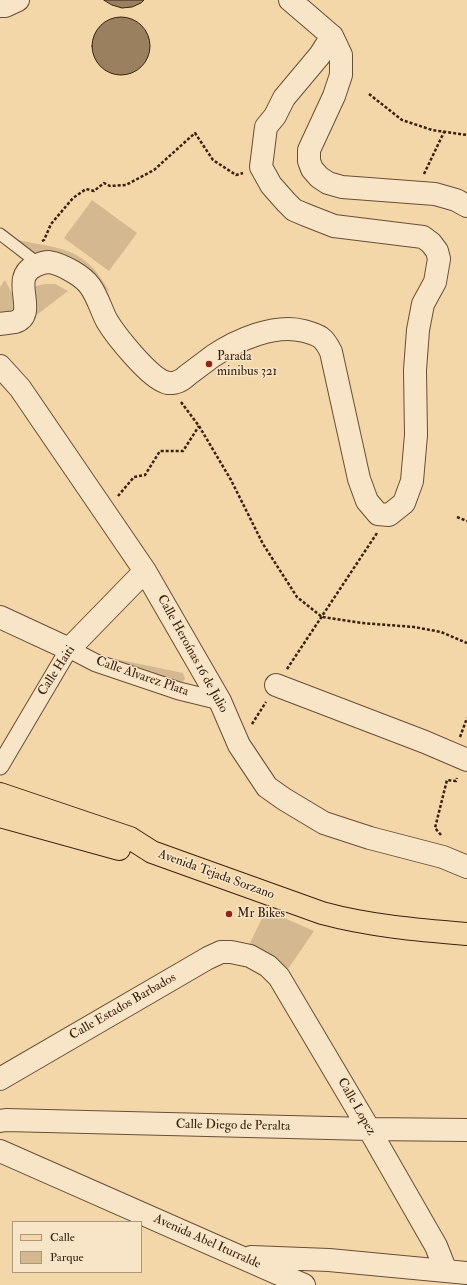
<!DOCTYPE html>
<html>
<head>
<meta charset="utf-8">
<style>
  body { margin:0 }
  #map { position:relative; width:467px; height:1285px; overflow:hidden; background:#f4d7a9; font-family:"IM FELL Double Pica",serif }
  canvas { display:block }
  .legend { position:absolute; left:12px; top:1221px; width:130px; height:52px; box-sizing:border-box; background:#f8e5c7; border:1px solid #ac977d; margin:0; padding:5px 7px; list-style:none; font-size:12px; color:#39210f }
  .legend li { display:flex; align-items:center; gap:8px; height:20px }
  .legend b { width:20px; border:1px solid #ac977d }
</style>
</head>
<body>
<div id="map">
<canvas width="467" height="1285"></canvas>
<ul class="legend">
<li><b style="height:5px;background:#f4d7a9"></b>Calle</li>
<li><b style="height:11px;background:#d4b88f"></b>Parque</li>
</ul>
</div>
<script>
const ctx = document.querySelector('canvas').getContext('2d');
ctx.lineJoin = 'round';
function fill(path, color) {
  ctx.fillStyle = color;
  ctx.fill(path, 'evenodd');
}
function trace(path, color, width, dash) {
  ctx.strokeStyle = color;
  ctx.lineWidth = width;
  ctx.lineCap = dash ? 'butt' : 'round';
  ctx.setLineDash(dash || []);
  ctx.stroke(path);
}
function label(font, color, halo, rows, align = 'center') {
  ctx.font = font + ' "IM FELL Double Pica",serif';
  ctx.lineWidth = 3;
  ctx.setLineDash([]);
  ctx.textBaseline = 'middle';
  ctx.strokeStyle = halo;
  ctx.fillStyle = color;
  for (const [text, x, y, turn = 0] of rows) {
    ctx.save();
    ctx.translate(x, y);
    ctx.rotate((+turn || 0) * Math.PI / 180);
    ctx.textAlign = isNaN(turn) ? turn : align;
    if (halo) ctx.strokeText(text, 0, 0);
    ctx.fillText(text, 0, 0);
    ctx.restore();
  }
}
const green = new Path2D(`
  M92 200 137 233 109 271 64 238Z
  M15 239C44 247 73 245 94 269 100 276 105 285 110 292L92 278 41 261Z
  M5 280 19 307 16 311 0 314V287Z
  M45 284H55L68 291 30 320 32 287Z
  M106 657 183 673 185 679 178 688 105 663Z
  M266 910 314 931 288 969 282 964 248 947Z`);
const building = new Path2D(`
  M104 0H144L141 3 132 7 122 8 112 5Z
  M92 46a29 29 0 1 1 58 0a29 29 0 1 1-58 0Z`);
const path = new Path2D(`
  M369 94 402 120 432 130 467 135
  M424 174 444 132
  M42 241 44 240 51 224 73 198 86 189 94 191 104 183 110 186 126 185 154 170 195 133 213 160 236 175 243 173
  M181 402 199 426 231 480 263 544 297 597 322 617 362 623 414 627 441 632 467 643
  M118 496 134 477 145 475 160 451H183L199 426
  M457 517 467 521
  M287 669 377 533
  M252 724 266 702
  M460 737 467 718
  M441 835 435 828 447 780 456 781 457 778`);
const service = new Path2D(`
  M0 234 39 264`);
const pedestrian = new Path2D(`
  M0 766 69 649 96 663 179 691 220 701`);
const minor = new Path2D(`
  M290 0 332 36 341 55V75L334 96 309 150V161L312 169 319 177 328 183 342 187 435 194 456 200 467 206
  M0 6H5L18 0
  M0 324C5 323 10 323 15 322 40 314 8 278 35 266 39 264 45 262 49 262 62 264 83 276 90 286 98 297 101 310 107 321 116 336 149 377 165 382 168 384 176 383 179 381 183 380 186 376 189 374 197 368 205 362 213 356 237 340 275 323 304 331 319 335 324 337 331 352L359 479 367 501 378 514 389 515 404 503 412 481 416 435 415 370 418 330 423 304 435 282 439 259 437 251 431 243 423 237 334 226 306 215 294 210 286 202 271 185 261 167 266 127 275 116 284 98 320 55 332 36
  M0 366 20 388 145 571 220 701 239 745 267 787 284 799 324 823 370 838 443 857 467 867
  M0 617 69 649 145 571
  M276 685 425 742 467 760
  M0 1079 208 958 221 952H231L250 956 268 966 279 977 369 1129 436 1246 446 1271
  M0 1121 6 1120 369 1129 467 1130
  M0 1151 304 1285
  M251 1257 329 1260 467 1273`);
const primary = new Path2D(`
  M0 794 130 838 152 852 322 913C370 926 418 930 467 934
  M0 816 119 849`);
const markers = [
  [209,364,4,"#8f2418"],
  [229,914,4,"#8f2418"]
];
const poiNames = [
  ["Parada",217,357],
  ["minibus 321",217,372],
  ["Mr Bikes",237,914]
];
const streetNames = [
  ["Calle Heroínas 16 de Julio",192,654,61],
  ["Calle Haiti",57,671,-57],
  ["Calle Alvarez Plata",142,677,19],
  ["Avenida Tejada Sorzano",216,875,20],
  ["Calle Estados Barbados",123,1007,-30],
  ["Calle Lopez",356,1107,60],
  ["Calle Diego de Peralta",233,1126,1],
  ["Avenida Abel Iturralde",207,1242,24]
];
fill(green, '#d4b88f');
fill(building, '#9a805f');
trace(building, '#39210f', 1);
trace(service, '#684e36', 13);
trace(pedestrian, '#684e36', 19);
trace(minor, '#684e36', 24);
trace(primary, '#39210f', 24);
trace(path, '#39210f', 2.5, [3, 2]);
trace(service, '#f8e5c7', 11);
trace(pedestrian, '#f8e5c7', 17);
trace(minor, '#f8e5c7', 22);
trace(primary, '#f4d7a9', 22);
for (const [x, y, r, color] of markers) {
  const dot = new Path2D();
  dot.arc(x, y, r, 0, 2 * Math.PI);
  ctx.fillStyle = color;
  ctx.fill(dot);
  trace(dot, '#f8e5c7', 1.5);
}
label('13px', '#39210f', '#f8e5c7', poiNames, 'left');
label('13px', '#39210f', '#f8e5c7', streetNames);
</script>
</body>
</html>
